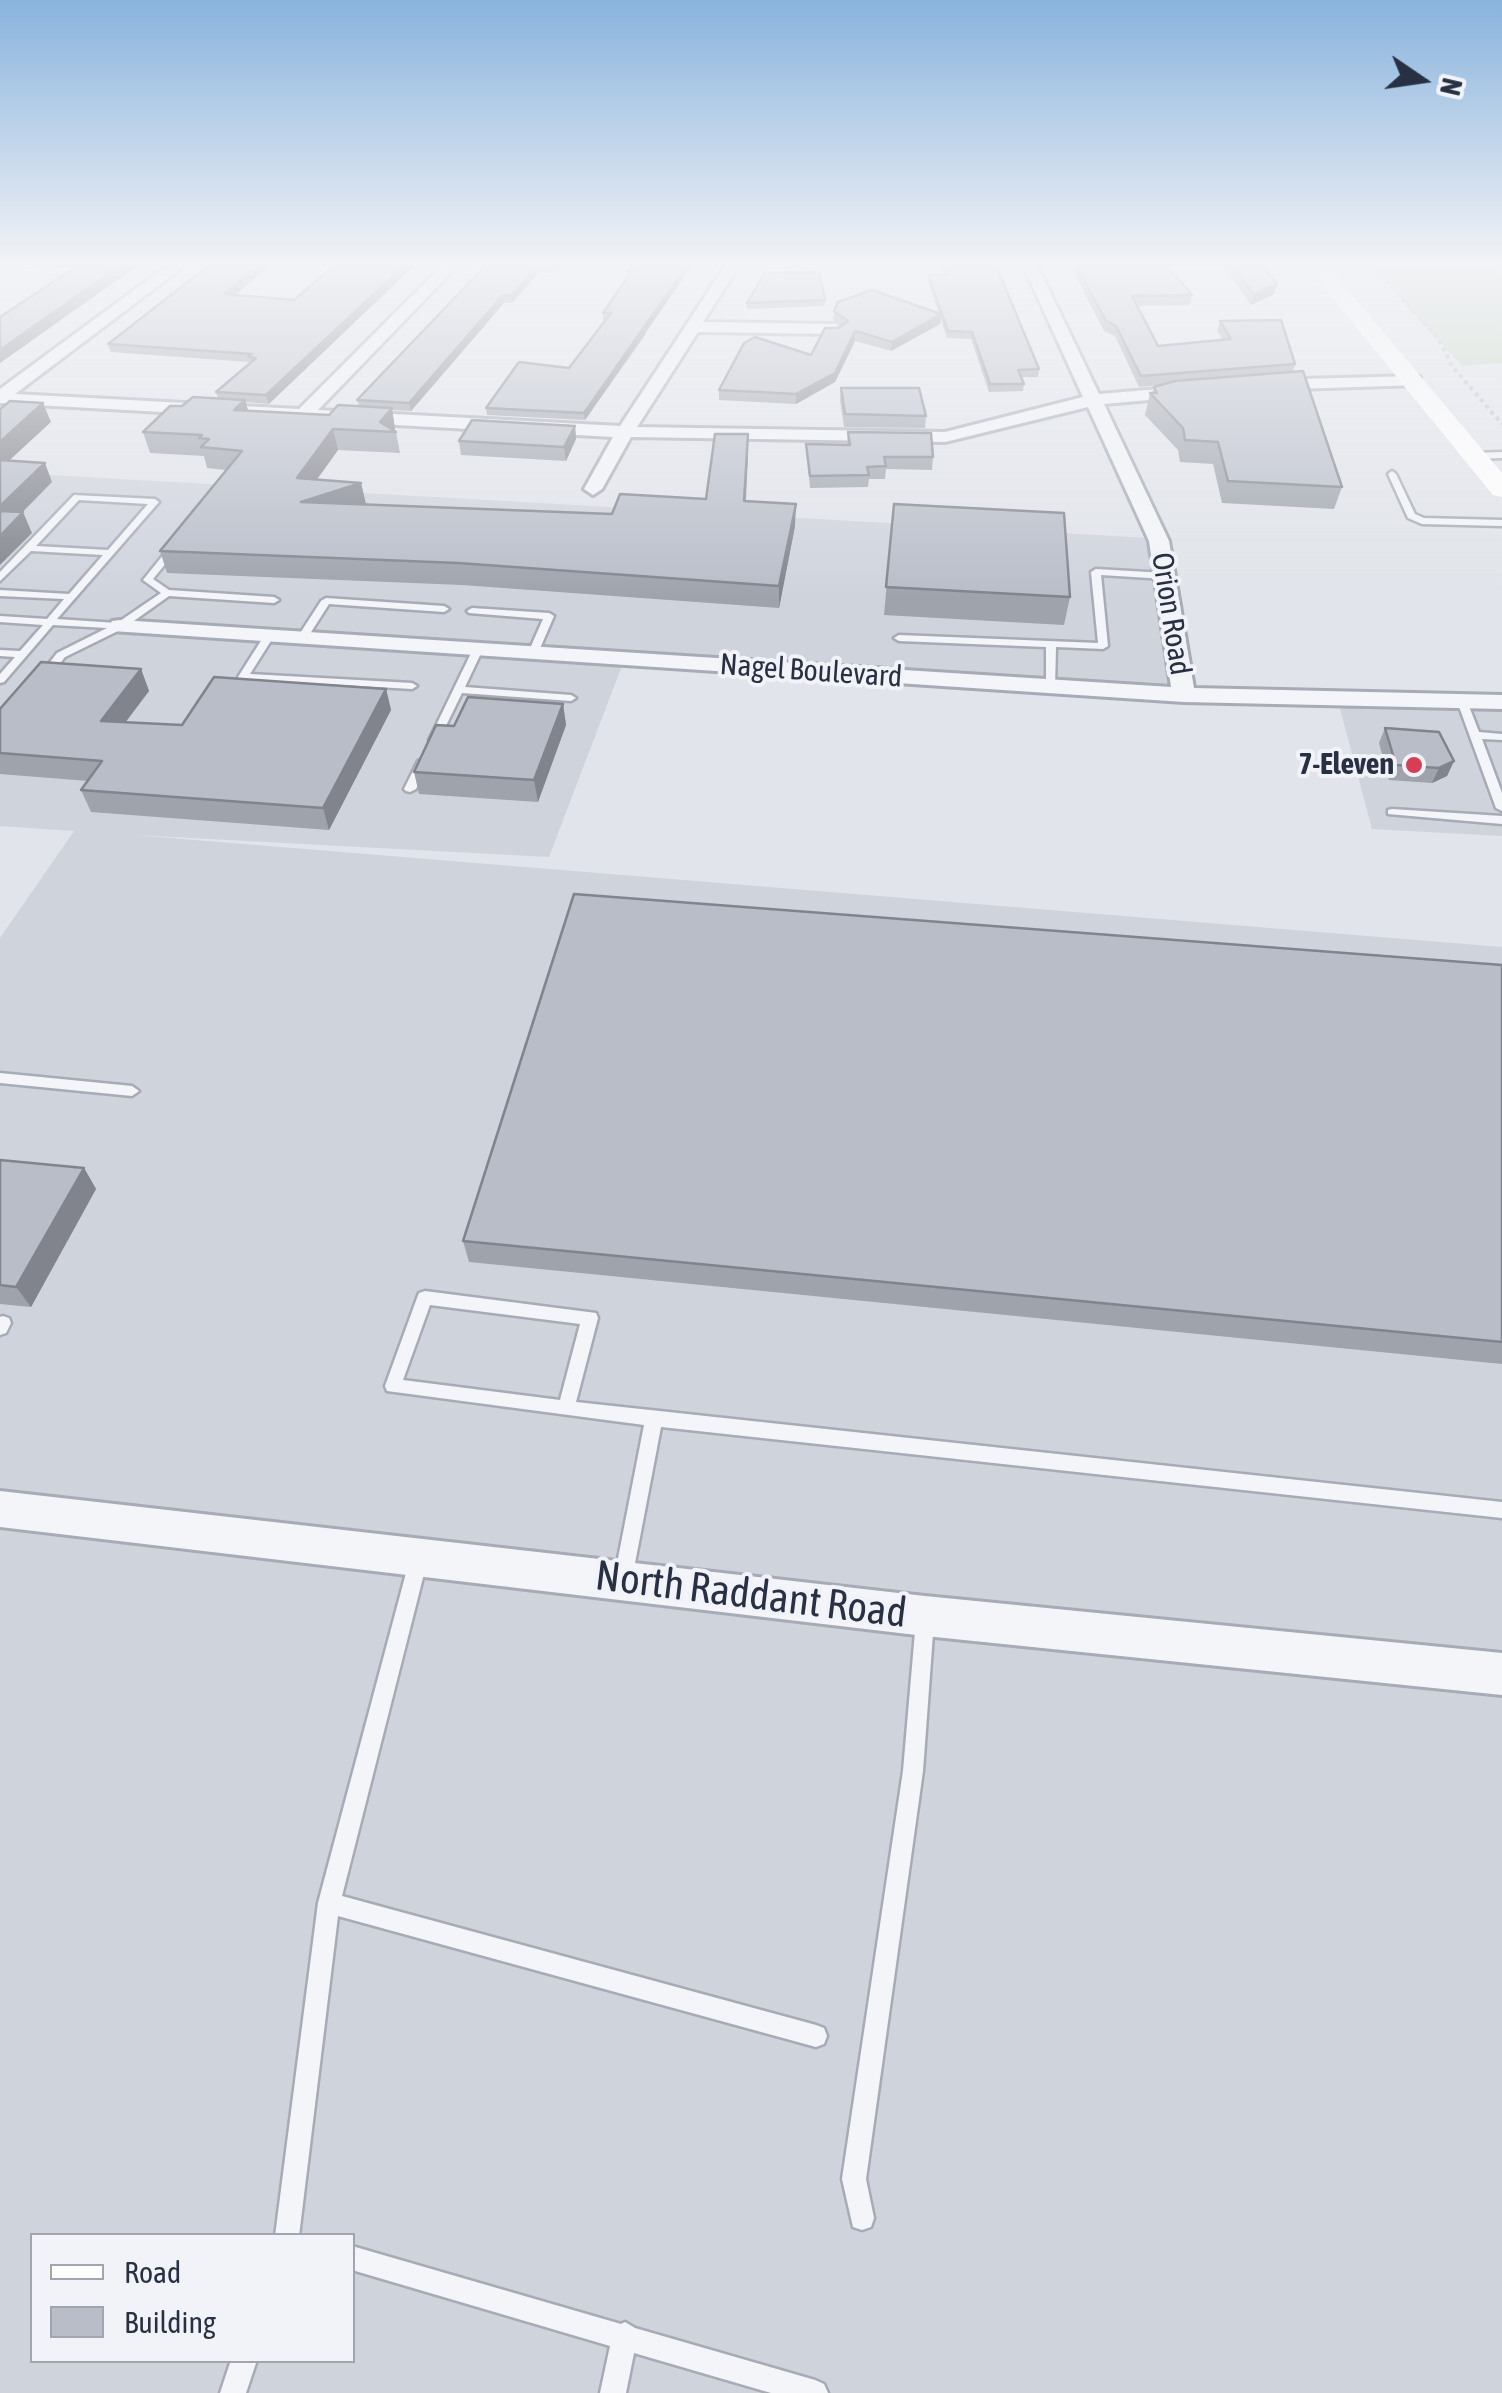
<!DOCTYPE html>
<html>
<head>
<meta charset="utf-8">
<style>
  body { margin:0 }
  #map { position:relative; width:1502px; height:2393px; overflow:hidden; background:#e1e4ea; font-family:"Asap Condensed",sans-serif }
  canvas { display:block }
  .legend { position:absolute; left:30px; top:2233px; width:325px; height:130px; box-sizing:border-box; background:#f1f3f8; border:2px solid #a1a5b0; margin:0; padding:12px 18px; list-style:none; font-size:30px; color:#283143 }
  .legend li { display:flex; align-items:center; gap:20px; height:50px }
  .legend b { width:50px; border:2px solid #a1a5b0 }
  .north { position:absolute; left:1372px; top:30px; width:100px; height:100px; -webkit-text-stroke:8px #f1f3f8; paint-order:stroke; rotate:103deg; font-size:28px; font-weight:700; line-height:40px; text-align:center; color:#283143 }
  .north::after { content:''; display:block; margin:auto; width:35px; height:45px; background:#283143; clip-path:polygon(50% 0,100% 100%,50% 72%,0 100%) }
</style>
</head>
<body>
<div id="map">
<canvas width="1502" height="2393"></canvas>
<ul class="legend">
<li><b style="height:12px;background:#fff"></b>Road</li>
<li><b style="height:28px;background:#b8bdc8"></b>Building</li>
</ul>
<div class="north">N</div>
</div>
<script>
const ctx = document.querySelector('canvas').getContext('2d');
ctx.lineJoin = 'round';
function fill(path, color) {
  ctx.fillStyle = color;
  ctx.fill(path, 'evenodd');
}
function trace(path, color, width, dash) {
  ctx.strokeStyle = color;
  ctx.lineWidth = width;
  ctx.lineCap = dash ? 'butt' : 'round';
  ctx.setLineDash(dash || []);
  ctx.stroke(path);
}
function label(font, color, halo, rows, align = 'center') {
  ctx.font = font + ' "Asap Condensed",sans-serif';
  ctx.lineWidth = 8;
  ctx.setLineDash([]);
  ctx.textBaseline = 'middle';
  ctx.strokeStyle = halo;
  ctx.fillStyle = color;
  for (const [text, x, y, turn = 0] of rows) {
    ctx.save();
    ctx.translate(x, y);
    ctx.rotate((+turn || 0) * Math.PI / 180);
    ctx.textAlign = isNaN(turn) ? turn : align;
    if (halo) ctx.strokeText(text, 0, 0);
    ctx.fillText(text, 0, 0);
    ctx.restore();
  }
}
const built = new Path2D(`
  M0 472 1149 538 1172 689 628 650 549 857 134 835 1502 947V2393H0V938L74 831 0 826ZM32 2236H352V2360H32Z
  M1338 701 1502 705V836L1372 829Z`);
const green = new Path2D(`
  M1356 263H1502V363L1462 366 1370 265Z`);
const path = new Path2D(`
  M1370 263 1439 340 1452 366 1502 424`);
const lane = new Path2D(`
  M1502 452V458L1475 459 1471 456 1475 453Z
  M1392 471 1396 474 1415 514 1424 518 1502 520V526L1422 524 1408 518 1388 474Z
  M74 495 155 499 159 502 57 619 117 623 161 593 143 580 172 544 175 543 180 546 153 579 169 590 274 597 279 600 274 603 169 596 124 628 65 657 46 681 42 682 37 679 57 653 107 628 53 625 4 682 0 683V674L15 657 0 656V650L20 651 43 625 0 622V616L47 619 64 599 0 596V590L69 594 103 555 31 551 0 581V572ZM79 500 148 504 108 550 36 546Z
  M1096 569 1165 573 1170 576 1165 579 1101 575 1108 646 1103 649 1056 647 1055 688 1046 686V647L899 641 894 638 899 635 1098 643 1091 572Z
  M326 598 444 606 449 609 444 612 329 604 306 640H298L297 638 321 601Z
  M472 608 549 613 554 616 538 653 533 656 528 653 543 619 469 613 467 611Z
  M269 633 274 636 250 674 412 683 417 686 412 689 239 679 238 677 264 636Z
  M478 646 483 649 465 687 571 695 576 698 571 701 462 693 439 740 430 742 429 740 473 649Z
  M1458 699 1467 701 1479 732 1502 734V740L1482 739 1502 793V811L1496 808 1457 701Z
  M424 758 430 761 416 789 410 792 406 791 404 789 418 761Z
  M1392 809 1502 816V824L1388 814V810Z
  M0 1073 132 1086 139 1091 132 1096 0 1083Z
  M425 1291 596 1313 598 1318 576 1402 1502 1502V1518L661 1427 632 1579 630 1585 623 1588 616 1585 614 1579 644 1425 387 1391 385 1386 417 1298 419 1293ZM430 1305 580 1324 560 1400 403 1380Z
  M3 1316 9 1318 11 1323 6 1333 0 1335V1317Z
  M419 1549 425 1552 428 1558 342 1896 816 2025 824 2028 827 2036 824 2044 816 2047 338 1916 299 2236H275L318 1903 410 1558 413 1552Z
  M925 1611 932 1614 934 1620 923 1771 866 2179 874 2218 871 2227 862 2230 853 2227 842 2179 903 1771 916 1620 918 1614Z
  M352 2246 621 2324 625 2322 635 2328 815 2380 824 2384 828 2393H771L634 2353 626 2393H600L610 2346 352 2270Z
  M231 2360H257L246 2393H220Z`);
const street = new Path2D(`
  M171 263H188L15 394 299 409 445 263H460L318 410 620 426 727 263H741L703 322 836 324 844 329 836 334 698 332 637 427 945 432 1083 397 1022 263H1036L1099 394 1195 386 1203 391 1195 396 1104 404 1169 541 1194 688 1502 695V709L1184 702 112 631 109 626 112 621 120 620 1171 687 1149 541 1088 407 945 442 631 437 602 489 593 495 584 489 613 437 0 403V389Z
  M1414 376 1420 377V385L1263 390 1255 385 1263 380Z
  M0 1491 925 1596 1502 1653V1695L925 1636 0 1527Z`);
const secondary = new Path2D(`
  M1304 263H1325L1502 473V497L1493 495Z`);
const wall = new Path2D(`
  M4 263H141L0 363V317L74 268Z
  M488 263H565L557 273 539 272 512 303H504L411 411 392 410 395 429 393 431 396 432 400 453 338 450 317 479 361 483 366 504 612 514 706 499 748 455 746 501 795 526 779 608 462 585 167 573 160 551 226 470 207 468 204 456 150 453 143 432 182 406 218 399 216 392 249 364V362L111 352 108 344 235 295 294 300 269 404 246 402 248 411 329 415 359 406 357 400Z
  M633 263 646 334 585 420 487 415 486 408 569 368 606 320H603V313L628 277 627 271Z
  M940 263H995L1039 369 1038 377H1021L1024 384 1023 391 989 392 971 339 947 338 941 320 940 324 891 351 855 341 835 382 796 404 719 400V390L811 355 841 326 833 320 834 311 939 313 928 282V275H944Z
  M1069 263H1261L1277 284 1274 294 1251 305 1223 266H1168L1192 295 1190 305 1137 306 1158 346 1223 340 1217 331 1220 321 1295 364 1293 372 1342 487 1334 509 1222 503 1213 464 1180 462 1178 450 1145 415 1150 393H1152L1154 387 1160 385 1139 387 1115 336 1104 331Z
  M825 300 824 306 747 309V303Z
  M841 388 926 416 925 428 844 427 840 400Z
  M575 426 576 439 566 461 461 455 459 441Z
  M848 432 933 457 932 470 886 469 885 479H869L868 487 810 488 806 444 847 445Z
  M894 504 1070 597 1064 625 884 615Z
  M141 669 149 691 125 722 182 725 386 689 391 710 329 830 91 812 81 790 88 781 0 774V709Z
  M563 704 566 725 538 802 419 794 414 772 454 726Z
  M1385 728 1454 761 1447 776 1432 783 1389 780 1379 743Z
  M1502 965V1364L469 1262 463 1241Z
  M0 1160 84 1168 96 1189 31 1307 0 1304Z`);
const shadedWall = new Path2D(`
  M124 263H141L0 363V350Z
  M262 263H274L226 302 224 294Z
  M407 263H417L269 404 266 395Z
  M558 263H565L557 273 556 266Z
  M689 263H694L585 420 584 413Z
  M538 265 539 272 512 303 511 296Z
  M1277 284 1274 294 1251 305 1254 295Z
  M503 295 504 303 411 411 409 403Z
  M941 314 940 324 891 351 892 342Z
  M855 331V341L835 382 796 404V394Z
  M245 400 251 421 234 410Z
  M43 403 51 422 0 469V442Z
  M392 408 395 429 392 432 380 422Z
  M575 426 576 439 566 461 564 447Z
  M333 429 338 450 303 499 297 478Z
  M748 434V455L744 523V501Z
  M45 463 52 482 4 531 0 522V506Z
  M361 483 366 505 301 502Z
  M796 504 795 526 779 608V586Z
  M23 512 32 533 0 565V536Z
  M141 669 149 691 110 743 101 721Z
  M386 689 391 710 329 830 323 808Z
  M563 704 566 725 538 802 534 780Z
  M1454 761 1447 776 1432 783 1439 768Z
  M84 1168 96 1189 31 1307 16 1287Z`);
const building = new Path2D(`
  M82 263H124L0 350V317Z
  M212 263H262L224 294 294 300 337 263H407L266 395 216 392 256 358 248 357 252 354 108 344Z
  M488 263H558L556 266 538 265 511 296 503 295 409 403 357 400Z
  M633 263H689L584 413 486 408 519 362 569 368 611 313H603L632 271H627Z
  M943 263H995L1039 369 1018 370 1024 384H990L972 332 948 331 928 275H947Z
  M1075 263H1165L1192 295 1132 296 1158 346 1231 339 1220 321 1281 320 1295 364 1141 376 1116 326 1106 321Z
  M1231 263H1261L1277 284 1254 295Z
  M819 272 825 300 747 303 765 273Z
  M872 290 941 314 892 342 855 331 835 373 796 394 719 390 744 343 755 337 811 355 825 328H838L848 321 834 311 838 302Z
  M1303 371 1342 487 1228 481 1218 442 1185 440 1183 428 1150 393H1157L1154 387 1175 381Z
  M841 388H919L926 416 845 414Z
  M193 397 245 400 234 410 329 415 338 405 392 408 380 422 396 432 333 429 297 478 361 483 301 502 612 514 620 494 706 499 715 434H748L744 501 796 504 779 586 458 563 160 551 242 451 201 447 209 439 199 438 202 435 143 432 170 406H182Z
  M10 401 43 403 0 442V409Z
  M472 420 575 426 564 447 459 441Z
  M848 432 931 433 933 457H884L886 466 867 467 869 475 810 476 806 444 850 445Z
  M0 460 45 463 0 506Z
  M894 504 1064 513 1070 597 886 587Z
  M0 511 23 512 0 536Z
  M41 662 141 669 101 721 182 725 214 677 386 689 323 808 81 790 102 761 0 753V709Z
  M468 697 563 704 534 780 414 772 436 725 454 726Z
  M1385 728 1439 732 1454 761 1439 768 1396 765Z
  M574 894 1502 965V1342L463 1241Z
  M0 1160 84 1168 16 1287 0 1285Z`);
const markers = [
  [1414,765,10,"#d63f53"]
];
const farStreetnames = [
  ["Orion Road",1171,614,81],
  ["Nagel Boulevard",811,671,4]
];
const farPoinames = [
  ["7-Eleven",1394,765]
];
const nearStreetnames = [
  ["North Raddant Road",751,1595,7]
];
fill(built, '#cfd3dc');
fill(green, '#c6d5c1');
trace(lane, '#a6abb5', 5);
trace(street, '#a6abb5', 6);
trace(path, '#bfc2c9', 4, [4, 4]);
fill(lane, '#f4f5f8');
fill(street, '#f4f5f8');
fill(secondary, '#fff');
fill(wall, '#9ea3ac');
fill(shadedWall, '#81848c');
fill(building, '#b8bdc8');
trace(building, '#81848c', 2.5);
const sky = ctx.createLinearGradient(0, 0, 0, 598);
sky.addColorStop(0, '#89b3dd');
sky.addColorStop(0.44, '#f2f3f6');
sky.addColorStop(1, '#f2f3f600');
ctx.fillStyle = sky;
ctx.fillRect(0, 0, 1502, 598);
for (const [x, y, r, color] of markers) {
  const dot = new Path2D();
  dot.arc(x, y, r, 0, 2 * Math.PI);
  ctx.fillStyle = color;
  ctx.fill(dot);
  trace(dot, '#f1f3f8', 4);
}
label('30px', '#283143', '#f1f3f8', farStreetnames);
label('bold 30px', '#283143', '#f1f3f8', farPoinames, 'right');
label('42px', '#283143', '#f1f3f8', nearStreetnames);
</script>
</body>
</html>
